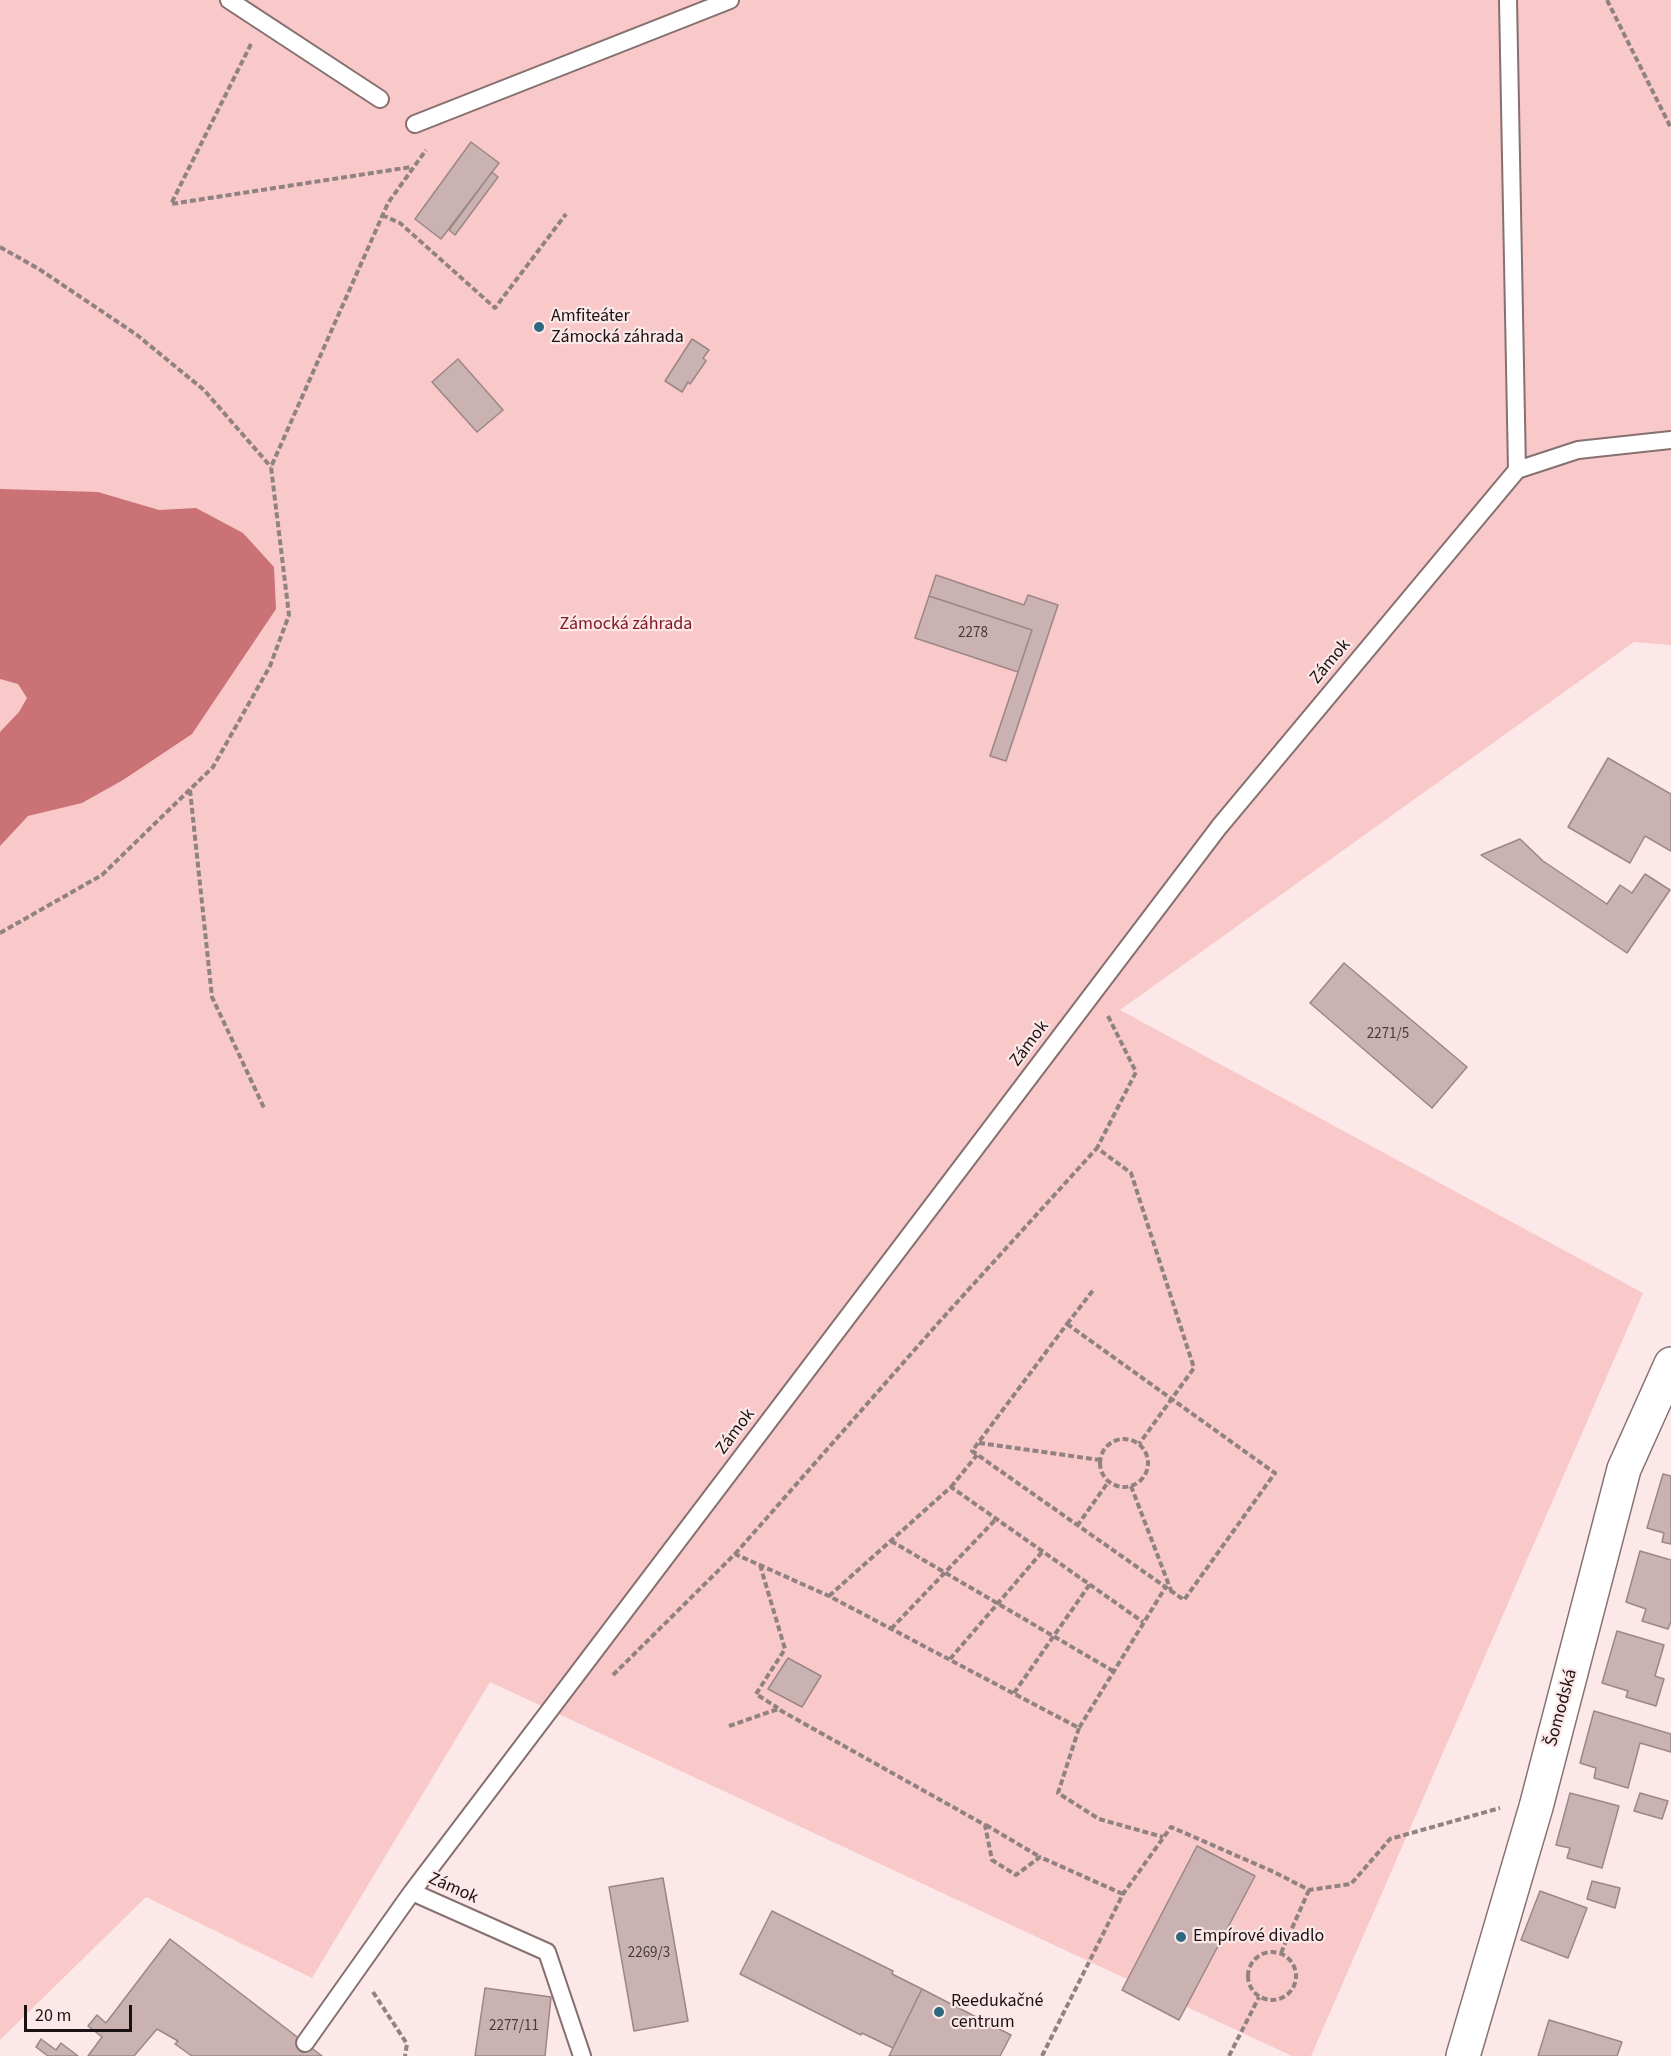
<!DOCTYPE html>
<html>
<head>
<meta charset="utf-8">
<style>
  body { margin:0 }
  #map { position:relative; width:1671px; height:2056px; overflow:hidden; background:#fce8e8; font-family:"Source Sans 3",sans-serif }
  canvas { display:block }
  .scale { position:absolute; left:24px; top:2005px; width:108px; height:27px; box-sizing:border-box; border:3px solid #1b1313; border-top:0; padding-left:8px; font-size:18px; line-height:21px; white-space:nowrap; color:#1b1313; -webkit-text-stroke:4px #fce8e8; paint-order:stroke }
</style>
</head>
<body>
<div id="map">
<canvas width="1671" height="2056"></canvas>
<div class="scale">20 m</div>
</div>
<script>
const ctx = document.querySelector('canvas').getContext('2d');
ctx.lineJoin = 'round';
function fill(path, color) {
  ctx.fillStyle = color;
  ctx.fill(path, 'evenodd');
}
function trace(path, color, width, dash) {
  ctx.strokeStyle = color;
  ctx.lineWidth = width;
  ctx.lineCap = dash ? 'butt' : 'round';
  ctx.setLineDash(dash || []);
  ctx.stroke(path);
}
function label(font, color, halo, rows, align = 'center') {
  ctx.font = font + ' "Source Sans 3",sans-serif';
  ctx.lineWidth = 4.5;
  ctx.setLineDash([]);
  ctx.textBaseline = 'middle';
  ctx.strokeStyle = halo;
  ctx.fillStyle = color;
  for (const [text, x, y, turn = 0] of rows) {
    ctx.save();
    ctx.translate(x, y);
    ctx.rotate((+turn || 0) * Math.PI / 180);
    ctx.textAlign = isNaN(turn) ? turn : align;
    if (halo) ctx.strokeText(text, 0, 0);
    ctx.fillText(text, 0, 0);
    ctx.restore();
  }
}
const green = new Path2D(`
  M0 0H1671V645L1634 642 1120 1010 1643 1293 1311 2056H1292L490 1682 312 1978 146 1897 0 2040Z`);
const water = new Path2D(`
  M0 489 98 492 159 510 196 508 243 533 274 567 276 609 192 734 123 780 82 803 28 816 0 846V732L19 712 27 698 18 684 0 679Z`);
const building = new Path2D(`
  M471 142 499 163 441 239 415 219Z
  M492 172 498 177 455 235 449 230Z
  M692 339 709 350 703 358 706 361 690 384 688 382 682 392 665 381Z
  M458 359 503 410 477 432 432 382Z
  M936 575 1024 605 1028 595 1058 605 1006 761 990 756 1032 630 929 596Z
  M929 596 1032 630 1018 672 915 638Z
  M1608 758 1671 794V851L1645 836 1630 863 1568 827Z
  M1520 839 1543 861 1607 904 1620 885 1632 893 1645 874 1670 890 1627 953 1481 855Z
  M1344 963 1467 1067 1432 1108 1310 1003Z
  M1663 1474 1671 1476V1544L1662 1542 1664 1533 1647 1528Z
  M1640 1551 1671 1560V1621L1668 1629 1642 1621 1646 1609 1626 1602Z
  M1617 1631 1664 1645 1655 1676 1664 1679 1656 1706 1626 1697 1628 1691 1602 1683Z
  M788 1658 821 1676 802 1707 768 1689Z
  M1594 1711 1671 1734V1752L1640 1743 1628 1788 1594 1778 1596 1768 1580 1763Z
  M1570 1793 1619 1806 1602 1868 1567 1858 1570 1848 1556 1845Z
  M1640 1793 1668 1801 1662 1819 1634 1811Z
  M1197 1846 1255 1876 1179 2020 1122 1990Z
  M663 1878 688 2021 634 2031 609 1887Z
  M1592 1881 1620 1888 1615 1908 1587 1899Z
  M1540 1891 1587 1908 1568 1958 1521 1940Z
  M772 1911 893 1971 892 1974 922 1989 893 2048 862 2033 861 2035 740 1974Z
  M170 1939 322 2056H192L175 2044 178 2041 157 2029 134 2056H88L102 2037 88 2026 97 2015 106 2023Z
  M485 1988 551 1997 545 2056H475Z
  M922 1989 1011 2035 1000 2056H889Z
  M1549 2020 1622 2042 1617 2056H1538Z
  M41 2039 56 2050 61 2043 78 2056H48L36 2047Z`);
const path = new Path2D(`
  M1607 0 1671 128
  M251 44 171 204 411 167
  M382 215 400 223 495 308 566 214
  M0 247 39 269 137 335 204 390 271 467
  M190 790 212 997 265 1110
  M0 933 102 875 213 767 270 666 289 615 271 467 388 203 426 150
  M1108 1016 1136 1072 1097 1148 1131 1173 1194 1368 1139 1444
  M1067 1324 1275 1473 1184 1600 972 1451Z
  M1067 1324 1094 1289
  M1100 1463a24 24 0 1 1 48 0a24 24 0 1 1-48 0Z
  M979 1443 1100 1460
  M1131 1486 1172 1593
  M951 1487 977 1455
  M1077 1526 1109 1481
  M891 1541 1113 1671
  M735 1554 940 1321 1097 1148
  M760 1565 785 1649 756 1694 778 1708
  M829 1596 951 1487 1143 1622
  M891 1629 996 1519
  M950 1659 1042 1552
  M613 1675 735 1554 829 1596 1079 1728 1165 1588
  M1014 1693 1090 1584
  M729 1726 778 1709 985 1825 992 1860 1016 1875 1040 1857 1123 1894
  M1079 1728 1058 1793 1099 1819 1163 1837
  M986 1825 1040 1857
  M1248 1976a24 24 0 1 1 48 0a24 24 0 1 1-48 0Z
  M1281 1953 1309 1890
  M373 1992 407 2044 405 2056
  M1042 2056 1123 1894 1171 1827 1274 1872 1309 1890 1351 1884 1390 1839 1500 1808
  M1229 2056 1259 1997`);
const lane = new Path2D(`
  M229 0 380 99
  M1508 0 1517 470
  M415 124 730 0
  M412 1892 547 1952 582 2056
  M305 2043 412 1892 1219 827 1517 470 1578 450 1671 440`);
const street = new Path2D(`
  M1463 2056 1536 1807 1624 1469 1671 1364`);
const markers = [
  [539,327,6,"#2e6981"],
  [1181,1937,6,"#2e6981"],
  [939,2012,6,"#2e6981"]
];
const numberNames = [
  ["2278",973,634],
  ["2271/5",1388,1035],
  ["2269/3",649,1954],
  ["2277/11",514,2027]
];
const poiNames = [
  ["Amfiteáter",551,317],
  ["Zámocká záhrada",551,338],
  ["Empírové divadlo",1193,1937],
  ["Reedukačné",951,2002],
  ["centrum",951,2023]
];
const parkNames = [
  ["Zámocká záhrada",626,625]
];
const streetNames = [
  ["Zámok",1331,662,-50],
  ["Zámok",1030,1044,-53],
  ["Zámok",736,1432,-53],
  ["Šomodská",1562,1708,-75],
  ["Zámok",453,1889,24]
];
fill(green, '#f9c8c8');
fill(water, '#ca7275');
fill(building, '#c9b2b1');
trace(building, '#9c8686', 1.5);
trace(lane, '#867070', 20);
trace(street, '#867070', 36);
trace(path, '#918282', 4, [6, 3]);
trace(lane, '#fff', 16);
trace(street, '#fff', 33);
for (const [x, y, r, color] of markers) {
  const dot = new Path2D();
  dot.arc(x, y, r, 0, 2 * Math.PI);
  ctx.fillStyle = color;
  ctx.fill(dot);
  trace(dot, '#fce8e8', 2);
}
label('15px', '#463b3a', null, numberNames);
label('18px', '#1b1313', '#fce8e8', poiNames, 'left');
label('18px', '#831829', '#fce8e8', parkNames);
label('18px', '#1b1313', '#fce8e8', streetNames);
</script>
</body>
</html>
